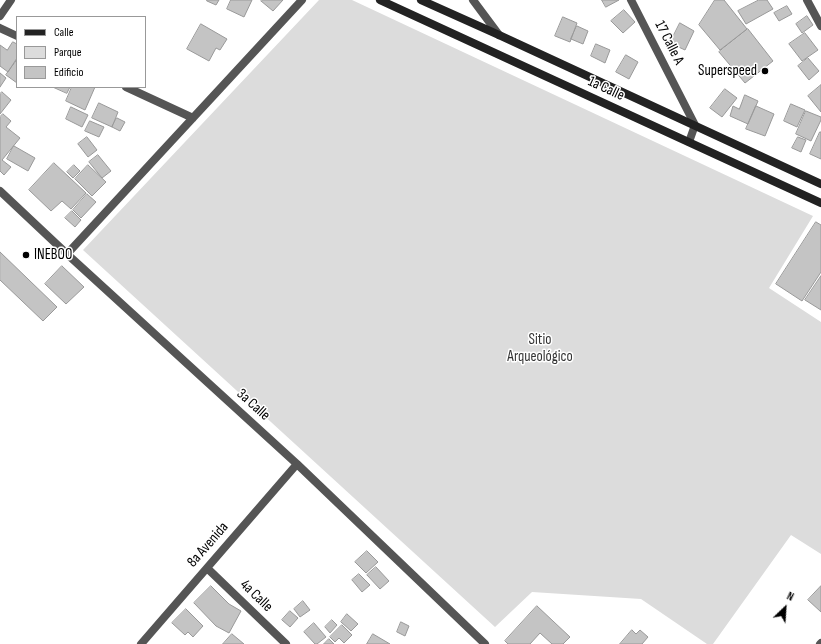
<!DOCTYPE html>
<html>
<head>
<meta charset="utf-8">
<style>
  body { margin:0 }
  #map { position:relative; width:821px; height:644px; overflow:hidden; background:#fff; font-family:"Sofia Sans Condensed",sans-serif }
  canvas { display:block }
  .legend { position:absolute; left:16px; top:16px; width:130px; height:72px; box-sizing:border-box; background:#fff; border:1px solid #999; margin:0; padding:5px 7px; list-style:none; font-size:12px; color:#000 }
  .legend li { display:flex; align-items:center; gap:8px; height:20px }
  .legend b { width:20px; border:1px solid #999 }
  .north { position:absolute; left:765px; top:588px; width:40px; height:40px; -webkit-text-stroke:3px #fff; paint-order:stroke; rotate:25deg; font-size:11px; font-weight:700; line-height:16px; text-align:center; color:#000 }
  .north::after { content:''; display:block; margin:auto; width:14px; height:18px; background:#000; clip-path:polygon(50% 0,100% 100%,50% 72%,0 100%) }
</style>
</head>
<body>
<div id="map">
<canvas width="821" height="644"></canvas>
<ul class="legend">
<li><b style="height:5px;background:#222"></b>Calle</li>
<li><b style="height:11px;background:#dcdcdc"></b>Parque</li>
<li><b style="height:11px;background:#c4c4c4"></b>Edificio</li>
</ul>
<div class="north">N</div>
</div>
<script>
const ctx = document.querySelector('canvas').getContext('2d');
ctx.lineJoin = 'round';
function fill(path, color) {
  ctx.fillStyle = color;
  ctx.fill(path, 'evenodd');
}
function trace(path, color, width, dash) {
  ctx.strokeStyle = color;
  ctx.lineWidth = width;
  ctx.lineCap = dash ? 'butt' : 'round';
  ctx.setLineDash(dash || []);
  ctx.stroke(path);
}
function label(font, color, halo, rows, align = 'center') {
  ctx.font = font + ' "Sofia Sans Condensed",sans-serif';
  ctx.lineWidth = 3;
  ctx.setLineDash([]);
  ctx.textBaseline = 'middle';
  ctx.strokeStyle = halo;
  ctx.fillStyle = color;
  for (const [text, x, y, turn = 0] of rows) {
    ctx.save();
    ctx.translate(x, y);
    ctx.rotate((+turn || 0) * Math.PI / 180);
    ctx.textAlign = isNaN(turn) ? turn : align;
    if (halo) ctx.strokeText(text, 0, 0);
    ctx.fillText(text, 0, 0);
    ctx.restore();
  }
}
const green = new Path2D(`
  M319 0H352L813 216 769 288 821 322V554L791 535 713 644H707L641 599 532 592 495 627 83 250Z`);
const building = new Path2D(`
  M207 0H219L216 5 207 1Z
  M231 0H252L244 17 227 9Z
  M262 0H283L273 11 261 1Z
  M602 0H619L606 7Z
  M715 0H724L747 29 720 50 699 25Z
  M759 0H767L773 9 746 24 738 11Z
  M787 6 792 14 779 21 774 13Z
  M624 10 635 22 623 33 611 21Z
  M807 16 813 25 802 33 796 24Z
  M563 17 577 23 570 42 555 36Z
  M680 23 694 31 685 50 670 43Z
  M201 24 227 39 220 50 216 48 209 61 187 49Z
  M577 26 588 31 583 44 571 39Z
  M748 29 773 61 745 83 719 52Z
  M805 33 818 50 802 61 789 44Z
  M13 42 17 44V58L8 72 0 66V45L7 50Z
  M596 44 610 50 605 63 591 56Z
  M626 55 638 62 629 79 616 72Z
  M808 58 819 71 809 80 798 66Z
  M17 60V83L6 75Z
  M0 73 6 78 0 87Z
  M821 85V112L808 96Z
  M53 87H70L67 93Z
  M72 87H95L85 110 66 101Z
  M725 89 737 98 722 117 710 108Z
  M2 92 11 100 0 114V94Z
  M745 95 758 101 748 124 730 116 733 106 739 109Z
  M99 103 118 112 112 127 92 118Z
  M791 104 805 110 797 127 784 121Z
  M756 106 774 114 765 136 746 129Z
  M71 107 88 115 82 127 66 119Z
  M806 111 821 117V120L811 141 796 134Z
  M3 114 11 121 6 127 20 138 2 160 11 167 4 175 0 171V117Z
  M117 118 125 122 120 131 112 127Z
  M90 121 104 127 99 137 85 131Z
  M820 132H821V159L810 154Z
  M87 137 97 150 88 157 78 144Z
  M798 137 806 140 801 152 792 148Z
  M14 146 35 158 28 171 7 159Z
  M98 155 111 171 102 178 89 162Z
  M54 163 86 193 71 209 62 201 51 211 29 190Z
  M74 165 80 171 73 178 67 172Z
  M88 165 106 182 92 196 75 179Z
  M87 194 96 202 81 218 73 210Z
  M72 211 81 220 75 227 65 218Z
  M816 222 821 225V272L802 301 776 284Z
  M0 252 57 307 43 321 0 280Z
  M62 266 84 287 66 304 45 284Z
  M821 276V310L805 300Z
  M367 551 378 562 366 573 355 562Z
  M376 567 389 581 380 589 367 575Z
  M359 574 370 585 362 592 352 580Z
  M211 586 229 604 241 611 229 633 216 626 194 603Z
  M821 586V612L808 600Z
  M303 601 310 610 300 617 294 609Z
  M537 606 570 637 563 644H552L540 633 530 644H508L505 641Z
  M186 609 203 626 193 637 188 632 185 635 172 623Z
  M290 611 298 618 290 627 282 620Z
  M347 614 358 624 351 631 341 622Z
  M332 620 337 625 330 633 325 627Z
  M401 622 409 626 405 636 397 632Z
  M314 623 326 637 317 644H315L304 632Z
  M342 625 352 635 344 643 339 638 335 642 330 637Z
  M632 630 636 634 640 630 648 637 642 644H620Z
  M232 634 244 644H223Z
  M373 634 390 644H367Z
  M329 639 334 644H324Z`);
const minor = new Path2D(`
  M473 0 499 35
  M631 0 695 125 689 142
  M807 0 821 26
  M0 16 11 0
  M0 28 17 36
  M126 87 193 118
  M0 191 67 254 297 464 485 644
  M67 254 302 0
  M207 568 286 644
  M141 644 297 464
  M820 644 821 643`);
const secondary = new Path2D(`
  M380 0 821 203
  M421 0 499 35 821 184`);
const markers = [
  [765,71,4,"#000"],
  [26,255,4,"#000"]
];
const streetNames = [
  ["17 Calle A",669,43,63],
  ["1a Calle",606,89,25],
  ["3a Calle",253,405,42],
  ["8a Avenida",208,545,-49],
  ["4a Calle",256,596,44]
];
const poiNames = [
  ["Superspeed",757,71],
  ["INEBOO",34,255,"left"]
];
const parkNames = [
  ["Sitio",540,340],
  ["Arqueológico",540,357]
];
fill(green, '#dcdcdc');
fill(building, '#c4c4c4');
trace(building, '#999', 1);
trace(minor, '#555', 8);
trace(secondary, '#222', 8);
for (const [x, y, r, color] of markers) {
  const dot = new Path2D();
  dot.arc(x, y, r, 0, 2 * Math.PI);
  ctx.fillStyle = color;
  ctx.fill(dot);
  trace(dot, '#fff', 1.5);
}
label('15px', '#000', '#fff', streetNames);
label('15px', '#000', '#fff', poiNames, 'right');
label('15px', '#333', '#fff', parkNames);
</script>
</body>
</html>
